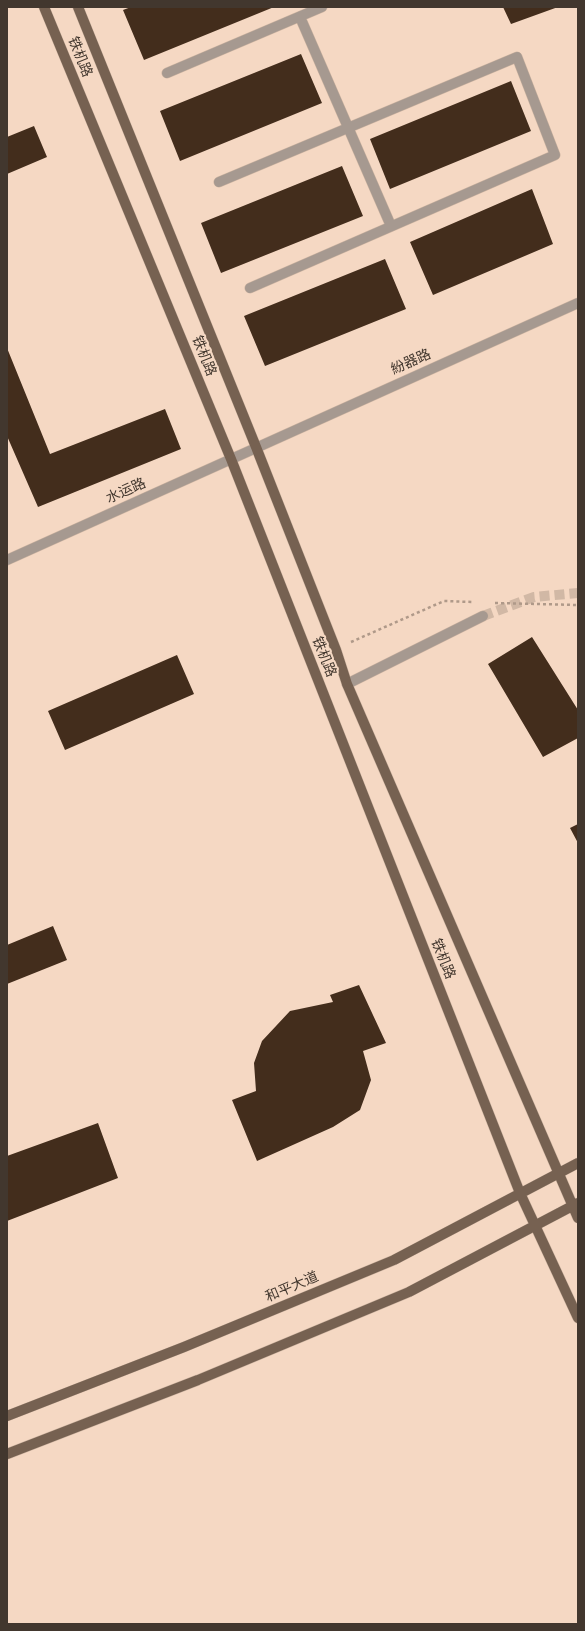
<!DOCTYPE html>
<html>
<head>
<meta charset="utf-8">
<style>
  body { margin:0 }
  #map { position:relative; width:585px; height:1631px; overflow:hidden; background:#f5d8c3; font-family:Cabin,sans-serif }
  canvas { display:block }
  .frame { position:absolute; inset:0; border:8px solid #42372e; pointer-events:none }
</style>
</head>
<body>
<div id="map">
<canvas width="585" height="1631"></canvas>
<div class="frame"></div>
</div>
<script>
const ctx = document.querySelector('canvas').getContext('2d');
ctx.lineJoin = 'round';
function fill(path, color) {
  ctx.fillStyle = color;
  ctx.fill(path, 'evenodd');
}
function trace(path, color, width, dash) {
  ctx.strokeStyle = color;
  ctx.lineWidth = width;
  ctx.lineCap = dash ? 'butt' : 'round';
  ctx.setLineDash(dash || []);
  ctx.stroke(path);
}
function label(font, color, halo, rows, align = 'center') {
  ctx.font = font + ' Cabin,"Noto Sans SC",sans-serif';
  ctx.lineWidth = 4;
  ctx.setLineDash([]);
  ctx.textBaseline = 'middle';
  ctx.strokeStyle = halo;
  ctx.fillStyle = color;
  for (const [text, x, y, turn = 0] of rows) {
    ctx.save();
    ctx.translate(x, y);
    ctx.rotate((+turn || 0) * Math.PI / 180);
    ctx.textAlign = isNaN(turn) ? turn : align;
    if (halo) ctx.strokeText(text, 0, 0);
    ctx.fillText(text, 0, 0);
    ctx.restore();
  }
}
const building = new Path2D(`
  M131 7H274L144 60 123 10Z
  M503 7H558L511 24Z
  M301 54 322 103 180 161 160 111Z
  M511 81 531 131 390 189 370 139Z
  M34 126 47 157 7 174V137Z
  M342 166 363 216 221 273 201 223Z
  M532 189 553 244 433 295 410 242Z
  M385 259 406 309 265 366 244 316Z
  M7 348 50 454 165 409 181 449 38 507 7 436Z
  M532 637 578 710V738L543 757 488 664Z
  M177 655 194 694 65 750 48 711Z
  M578 824V843L570 828Z
  M53 926 67 960 7 984V945Z
  M359 985 386 1043 363 1051 371 1080 360 1110 333 1127 257 1161 232 1100 256 1091 254 1063 262 1041 290 1011 333 1002 330 995Z
  M98 1123 118 1178 7 1221V1156Z`);
const minorTunnel = new Path2D(`
  M483 616 534 597 578 593`);
const path = new Path2D(`
  M495 603 578 605
  M351 642 444 601 472 602`);
const minor = new Path2D(`
  M300 17 391 226
  M167 73 322 7
  M219 182 517 57 555 155 250 288
  M7 560 578 303
  M347 684 483 616`);
const major = new Path2D(`
  M44 7 231 459 520 1193 578 1318
  M78 7 256 447 336 650 347 684 578 1218
  M7 1416 184 1347 394 1260 578 1163
  M7 1454 198 1380 409 1292 578 1203`);
const streetNames = [
  ["铁机路",80,57,68],
  ["铁机路",204,356,68],
  ["紛器路",411,362,-24],
  ["水运路",126,491,-24],
  ["铁机路",324,657,68],
  ["铁机路",443,959,68],
  ["和平大道",292,1287,-23]
];
fill(building, '#432d1c');
trace(minorTunnel, '#d1b8a5', 10, [10, 5]);
trace(minor, '#ceb5a2', 11);
trace(major, '#ceb5a2', 11);
trace(path, '#af9989', 2.5, [3, 3]);
trace(minor, '#a69990', 10);
trace(major, '#766151', 10);
label('14px', '#42372e', '#f5d8c3', streetNames);
</script>
</body>
</html>
